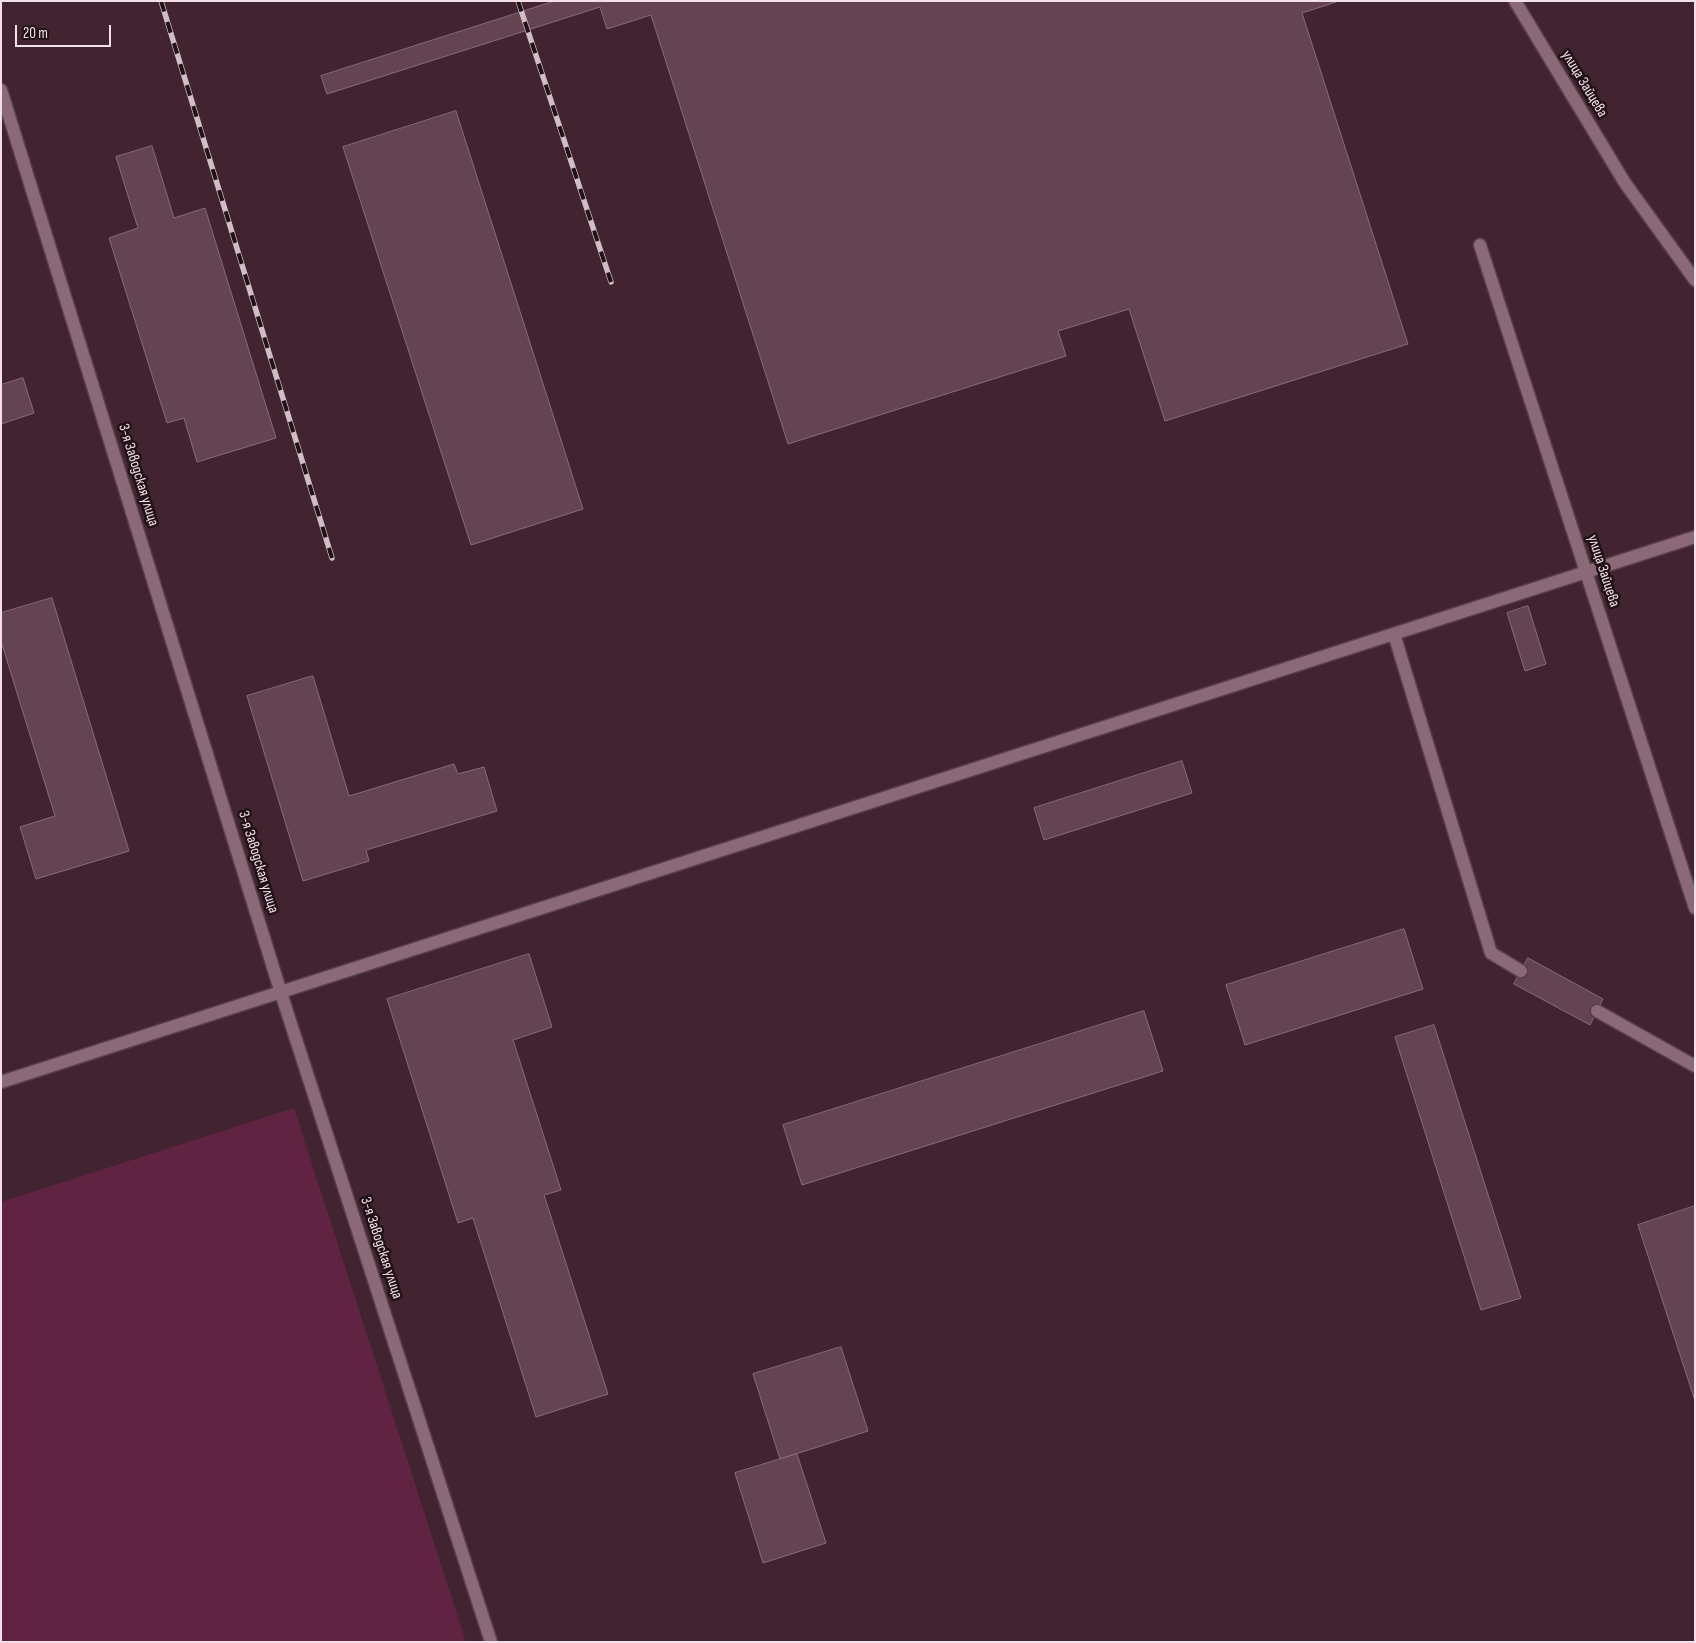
<!DOCTYPE html>
<html>
<head>
<meta charset="utf-8">
<style>
  body { margin:0 }
  #map { position:relative; width:1696px; height:1643px; overflow:hidden; background:#422431; font-family:"Sofia Sans Condensed",sans-serif }
  canvas { display:block }
  .frame { position:absolute; inset:0; border:2px solid #f4e0e8; pointer-events:none }
  .scale { position:absolute; left:15px; top:25px; width:96px; height:22px; box-sizing:border-box; border:2px solid #f4e0e8; border-top:0; padding-left:6px; font-size:15px; line-height:18px; white-space:nowrap; color:#f4e0e8; -webkit-text-stroke:4px #201218; paint-order:stroke }
</style>
</head>
<body>
<div id="map">
<canvas width="1696" height="1643"></canvas>
<div class="frame"></div>
<div class="scale">20 m</div>
</div>
<script>
const ctx = document.querySelector('canvas').getContext('2d');
ctx.lineJoin = 'round';
function fill(path, color) {
  ctx.fillStyle = color;
  ctx.fill(path, 'evenodd');
}
function trace(path, color, width, dash) {
  ctx.strokeStyle = color;
  ctx.lineWidth = width;
  ctx.lineCap = dash ? 'butt' : 'round';
  ctx.setLineDash(dash || []);
  ctx.stroke(path);
}
function label(font, color, halo, rows, align = 'center') {
  ctx.font = font + ' "Sofia Sans Condensed",sans-serif';
  ctx.lineWidth = 5;
  ctx.setLineDash([]);
  ctx.textBaseline = 'middle';
  ctx.strokeStyle = halo;
  ctx.fillStyle = color;
  for (const [text, x, y, turn = 0] of rows) {
    ctx.save();
    ctx.translate(x, y);
    ctx.rotate((+turn || 0) * Math.PI / 180);
    ctx.textAlign = isNaN(turn) ? turn : align;
    if (halo) ctx.strokeText(text, 0, 0);
    ctx.fillText(text, 0, 0);
    ctx.restore();
  }
}
const green = new Path2D(`
  M294 1108 466 1642H1V1202Z`);
const building = new Path2D(`
  M555 1H1339L1302 13 1408 344 1165 421 1129 309 1058 331 1066 356 788 444 651 15 607 29 600 7 327 94 321 76Z
  M456 111 583 509 471 545 343 147Z
  M152 146 174 218 205 208 276 438 197 462 184 418 167 423 109 238 138 228 116 157Z
  M23 378 34 413 1 424V385Z
  M52 598 129 851 36 879 20 827 55 816 1 641V613Z
  M1528 606 1546 664 1525 671 1507 613Z
  M313 676 349 796 454 764 458 774 484 767 497 811 366 850 369 861 303 881 247 696Z
  M1182 761 1192 793 1044 840 1034 808Z
  M1404 929 1423 989 1245 1045 1226 985Z
  M529 954 552 1027 513 1040 561 1190 544 1195 608 1394 536 1417 473 1218 458 1223 387 999Z
  M1528 958 1603 999 1590 1025 1514 984Z
  M1144 1011 1163 1071 802 1185 783 1125Z
  M1434 1025 1521 1298 1481 1310 1395 1037Z
  M1695 1206V1401L1638 1225Z
  M841 1347 868 1431 780 1459 753 1374Z
  M797 1454 826 1543 763 1563 735 1473Z`);
const lane = new Path2D(`
  M1394 634 1491 953 1521 971
  M1597 1011 1695 1066
  M1 1082 1695 537`);
const street = new Path2D(`
  M1 90 281 993 491 1642
  M1480 245 1695 908`);
const secondary = new Path2D(`
  M1515 1 1625 183 1695 280`);
const rail = new Path2D(`
  M161 1 332 558
  M518 1 611 282`);
const streetNames = [
  ["улица Зайцева",1584,84,59],
  ["3-я Заводская улица",138,475,73],
  ["улица Зайцева",1603,571,72],
  ["3-я Заводская улица",258,862,73],
  ["3-я Заводская улица",381,1248,72]
];
fill(green, '#602341');
fill(building, '#644451');
trace(building, '#8c6a78', 1);
trace(lane, '#58404b', 15);
trace(street, '#58404b', 15);
trace(secondary, '#58404b', 15);
trace(lane, '#8c6977', 12);
trace(street, '#8c6977', 12);
trace(secondary, '#8c6977', 12);
trace(rail, '#d2bcc5', 5.5);
trace(rail, '#201218', 4, [11]);
label('15px', '#f4e0e8', '#201218', streetNames);
</script>
</body>
</html>
